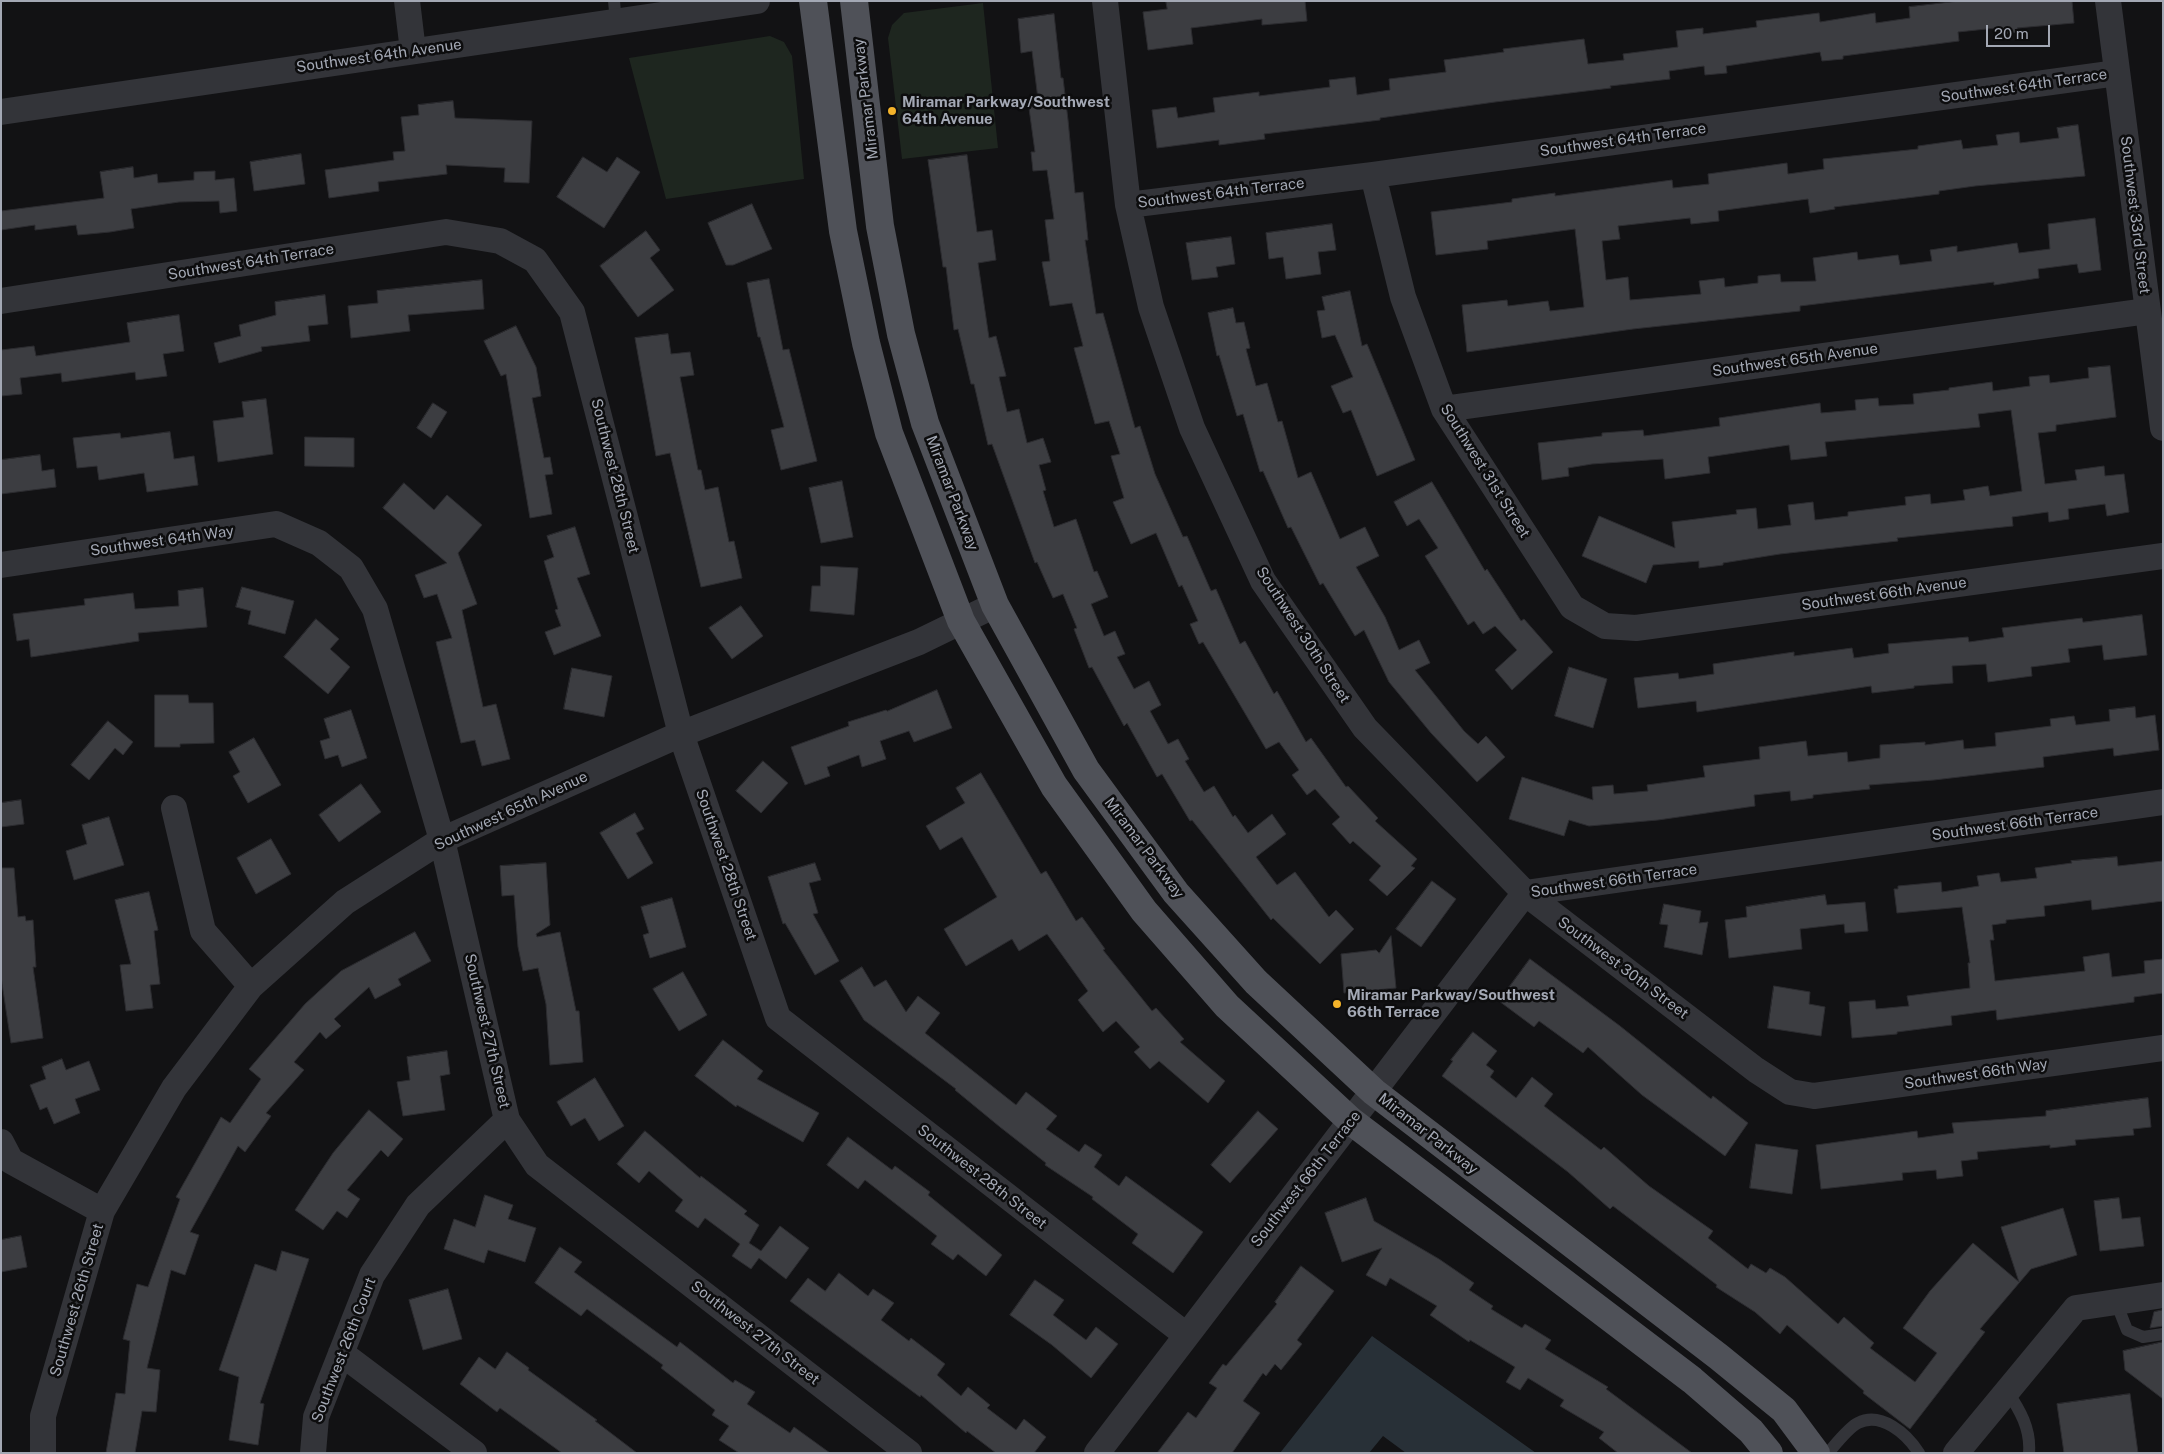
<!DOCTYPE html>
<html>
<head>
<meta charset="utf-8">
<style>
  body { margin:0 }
  #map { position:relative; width:2164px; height:1454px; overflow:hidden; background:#121214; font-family:"Public Sans",sans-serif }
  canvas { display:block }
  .frame { position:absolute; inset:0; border:2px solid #a3a8b4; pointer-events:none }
  .scale { position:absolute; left:1986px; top:25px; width:64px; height:22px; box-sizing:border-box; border:2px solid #a3a8b4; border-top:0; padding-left:6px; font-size:15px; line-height:18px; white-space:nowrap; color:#a3a8b4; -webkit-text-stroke:4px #0d0d0e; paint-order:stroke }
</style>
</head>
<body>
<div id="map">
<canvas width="2164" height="1454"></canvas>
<div class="frame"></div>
<div class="scale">20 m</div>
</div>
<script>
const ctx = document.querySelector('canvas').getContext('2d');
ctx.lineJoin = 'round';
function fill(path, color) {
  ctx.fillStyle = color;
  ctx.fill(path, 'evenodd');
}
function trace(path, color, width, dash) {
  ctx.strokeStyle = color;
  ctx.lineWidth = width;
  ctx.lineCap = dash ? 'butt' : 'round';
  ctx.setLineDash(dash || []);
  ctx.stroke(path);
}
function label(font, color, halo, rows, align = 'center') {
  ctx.font = font + ' "Public Sans",sans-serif';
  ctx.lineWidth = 5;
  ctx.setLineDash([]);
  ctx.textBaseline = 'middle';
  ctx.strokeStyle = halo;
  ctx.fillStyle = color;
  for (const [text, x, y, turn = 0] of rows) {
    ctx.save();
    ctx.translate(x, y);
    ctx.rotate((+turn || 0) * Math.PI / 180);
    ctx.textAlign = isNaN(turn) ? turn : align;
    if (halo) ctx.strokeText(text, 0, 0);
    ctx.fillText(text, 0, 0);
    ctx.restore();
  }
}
const green = new Path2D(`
  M983 3 998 148 902 159 888 38 892 25 904 13Z
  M770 36 784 42 792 56 804 179 666 199 629 58Z`);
const water = new Path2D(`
  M1372 1336 1536 1453H1406L1383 1436 1369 1453H1280Z`);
const building = new Path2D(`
  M1166 1H1305L1307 21 1262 25V19L1191 28 1193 44 1148 50 1143 12 1167 9Z
  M1960 1H2072L2074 23 2017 28 2018 32 1997 35 1996 28 1958 32 1959 41 1843 56V59L1822 61 1820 52 1726 66 1727 73 1705 75 1704 66 1669 71 1670 79 1610 86 1611 88 1495 102 1380 118V120L1264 134 1265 139 1219 145V140L1157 148 1152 110 1176 107 1178 118 1215 112 1213 98 1259 92V96L1330 87 1329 80 1355 77 1357 95 1390 90 1389 79 1446 72 1444 60 1504 52 1503 49 1584 39 1588 64 1624 60 1623 54 1678 47 1676 31 1703 28V34L1757 27 1756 21 1819 13 1820 22 1875 13 1876 23 1910 18 1909 7Z
  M1054 14 1061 78H1063L1068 120 1075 193 1083 192 1088 240H1085L1096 314 1103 313 1135 428 1140 426 1155 474 1183 537 1187 536 1211 591 1216 589 1240 644 1245 641 1274 694 1277 691 1306 742 1311 738 1346 787 1348 786 1378 818 1375 821 1417 859 1411 866 1415 868 1387 896 1369 880 1381 866 1353 841 1350 844 1332 824 1340 817 1315 789 1307 795 1292 775 1299 770 1279 742 1266 749 1203 642 1199 644 1190 624 1198 621 1182 585 1179 587 1156 533 1131 544 1113 502 1124 498 1111 456 1120 454 1109 421 1095 424 1074 348 1083 346 1072 303 1050 306 1042 262 1050 261 1045 220 1054 219 1047 170 1033 171 1031 152H1035L1028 101 1038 99 1032 51 1021 53 1018 19Z
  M453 101 455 118 532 121 529 183 504 182 505 168 446 165 447 174 378 182 379 191 329 198 325 170 394 160 393 152 405 151 401 117 419 115 418 105Z
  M2078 125 2085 176 1975 186 1939 191V194L1834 207 1835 209 1810 213 1808 199 1718 211 1719 221 1691 224 1690 218 1618 226 1620 239 1602 241 1606 280 1628 277 1630 300 1701 294 1699 281 1724 278 1725 287 1758 283V276L1780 274 1781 282 1816 281 1813 258 1857 252 1858 260 1898 255 1900 265 1932 261 1930 250 1957 246V252L2017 243 2019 253 2050 249 2048 224 2095 218 2101 270 2079 273 2077 264 2038 269 2039 278 1994 285V282L1922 291 1800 306V311L1633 329 1467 352 1462 305 1507 300 1508 306 1548 301 1550 311 1584 307 1575 229 1487 241 1488 249 1436 255 1431 212 1512 202V199L1555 193V196L1672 180 1673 188 1709 184 1708 174 1787 163 1788 174 1824 169 1823 159 1918 149V146L1961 140 1963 149 1998 145 1996 135 2019 132 2020 143 2059 138 2057 128Z
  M301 154 305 184 254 191 250 162Z
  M967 155 977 232 992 230 996 260 978 263 989 338 996 336 1006 376 999 377 1007 412 1019 409 1027 443 1043 438 1051 462 1039 465 1046 490 1043 491 1054 527 1076 519 1094 572 1097 571 1108 597 1091 604 1104 636 1115 631 1125 654 1117 657 1134 689 1149 681 1161 705 1150 711 1168 744 1178 739 1189 759 1185 761 1204 792 1214 786 1233 817 1235 815 1248 833 1272 814 1286 834 1256 857 1277 885 1295 872 1329 917 1336 910 1354 929 1320 964 1273 918 1271 920 1192 820 1190 821 1162 774 1157 777 1127 723 1124 726 1092 667 1089 668 1074 629 1077 628 1063 594 1053 598 1037 562 1035 563 992 444 988 445 974 384H971L958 329 954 330 946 267H943L928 160Z
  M583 157 607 172 617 157 640 172 604 228 557 197Z
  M133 167 134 178 157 174 158 183 194 180V172L215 171V180L234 178 237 211 220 213 219 201 179 202 131 209 134 228 110 232 78 235 76 225 35 230V225L1 230V211L104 198 100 172Z
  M752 204 772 249 733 265H726L708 223Z
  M1332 224 1336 250 1318 252 1321 274 1286 279 1283 257 1269 259 1266 233Z
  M646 231 660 250 650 258 674 290 638 317 600 266Z
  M1231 237 1235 264 1216 267 1218 277 1192 280 1186 243Z
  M769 279 783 350 789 349 817 461 781 470 771 430 784 427 760 337H758L747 283Z
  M482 280 484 309 408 315 410 331 351 338 348 306 378 303 377 291Z
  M1350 291 1362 346 1367 344 1415 460 1377 476 1351 410 1343 413 1331 386 1353 377 1335 335 1322 338 1317 311 1325 310 1322 297Z
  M325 295 328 324 308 326 310 341 261 347 262 351 219 363 214 343 241 336 239 325 276 315 275 302Z
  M1233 308 1236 323 1244 322 1250 348 1246 349 1256 386 1267 383 1278 422 1282 421 1298 478 1311 472 1340 539 1365 527 1379 556 1356 567 1385 617 1399 650 1419 640 1430 663 1415 670 1464 731 1478 744 1486 736 1505 757 1477 782 1431 733 1389 682 1364 630 1355 636 1323 583 1320 585 1291 527 1288 528 1263 471 1260 472 1243 414 1237 416 1219 355 1217 356 1208 313Z
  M179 315 184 351 163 354 167 376 136 380 135 372 62 382 61 373 20 378 22 394 1 396V350L34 346 36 356 130 342 127 323Z
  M516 326 536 367 541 396 532 398 544 458 550 457 553 474 545 475 552 514 530 518 506 374 501 376 484 341Z
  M668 334 671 354 690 352 694 375 680 377 698 470H701L705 490 718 487 729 542 734 541 742 578 701 587 670 453 656 456 635 338Z
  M2110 366 2116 417 2056 425V431L2038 433 2045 484 2077 480 2075 470 2104 466 2105 476 2124 474 2129 512 2107 516 2105 504 2068 509 2069 519 2049 522 2048 512 2012 517 2013 526 1897 538 1898 541 1780 554 1723 563V565L1699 568V561L1653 565 1646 583 1582 556 1599 516 1675 548 1672 522 1737 514 1736 510 1756 508 1758 529 1791 525 1788 505 1813 502 1815 520 1848 516V512L1906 505 1905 497 1930 494 1931 504 1965 500 1963 490 1988 486 1990 496 2022 491 2011 410 1978 414 1980 427 1825 442 1827 456 1791 460 1789 445 1708 457 1710 473 1665 479 1663 459 1592 464 1568 468 1569 476 1542 480 1538 443 1602 436V433L1643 430 1644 436 1720 426 1719 418 1820 403 1821 413 1856 410 1855 400 1878 398 1879 406 1914 404 1913 394 1949 390V388L1992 382 1993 391 2030 386 2029 377 2049 375 2050 383 2089 378 2088 368Z
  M266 399 273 454 218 462 213 421 244 417 242 402Z
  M433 403 447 412 431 438 417 428Z
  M170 432 174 459 194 456 198 485 147 492 144 473 99 480 97 466 77 468 73 438 120 433 121 438Z
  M305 437 354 438V467L305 466Z
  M40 455 42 471 54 469 56 487 1 494V460Z
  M842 481 853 537 821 543 809 488Z
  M1432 482 1485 571 1487 569 1521 621 1524 619 1553 652 1512 690 1495 670 1517 650 1495 626 1483 634 1474 621 1468 625 1425 556 1438 548 1419 519 1407 526 1394 502Z
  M404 483 434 510 447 495 482 525 458 553 477 604 462 610 483 707 496 704 510 759 482 766 475 740 461 743 436 642 452 638 437 594 424 598 415 575 447 563 383 508Z
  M575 527 590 574 577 578 601 636 554 655 545 632 561 626 555 610 558 609 544 561 554 557 547 536Z
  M821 566 858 568 854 615 810 611 812 586H820Z
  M242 587 294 601 285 634 248 624 251 611 236 607Z
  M203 588 207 627 138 633 139 641 31 657 29 639 17 641 13 614 85 605 84 599 133 593 135 609 179 606 178 591Z
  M741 606 763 636 732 659 709 628Z
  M2142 615 2147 655 2104 660 2102 645 2068 649 2070 662 2031 667 2032 676 1988 682 1986 664 1952 666 1953 683 1914 686V688L1872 693 1871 686 1697 712 1696 701 1638 708 1634 678 1678 673 1679 679 1714 674 1713 664 1794 652V656L1852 648 1854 658 1889 653 1888 644 1968 637 1969 642 2004 637 2002 628 2082 618 2083 622Z
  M316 619 339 639 330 649 350 667 328 694 284 657Z
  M1569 667 1607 679 1593 728 1555 716Z
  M572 668 612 676 604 717 564 709Z
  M937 690 952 728 914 742 909 731 880 741 886 759 862 767 859 755 827 767 830 776 805 785 791 747 849 726 848 722 886 710 887 711Z
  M155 695H188L189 703H213L214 743 180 744V747H155Z
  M2135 707 2136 718 2155 715 2159 750 2114 756 2113 748 2043 757 2044 767 1934 780 1869 785 1870 789 1813 795V798L1791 801 1790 791 1754 795 1755 806 1658 820 1589 826 1569 820 1564 836 1509 819 1522 777 1593 800 1592 787 1613 785 1614 794 1648 791 1647 785 1705 777 1703 766 1760 759 1759 747 1806 741 1808 756 1847 752 1848 762 1880 758V745L1925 742V745L1963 740 1964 749 1996 746 1995 733 2051 726 2050 719 2074 716 2076 725 2110 721 2109 710Z
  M351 710 367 758 342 767 338 755 325 759 320 741 330 738 324 719Z
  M108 721 133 742 123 755 115 748 89 780 71 765Z
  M254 738 281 785 248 803 233 776 240 772 229 752Z
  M763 761 788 783 761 813 736 791Z
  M981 773 1041 874 1046 871 1076 921 1082 917 1105 949 1103 950 1152 1011 1156 1008 1184 1039 1180 1042 1225 1081 1208 1103 1159 1061 1150 1069 1134 1052 1140 1047 1116 1021 1103 1032 1078 1000 1088 991 1047 934 1019 951 1012 939 966 966 944 929 997 897 962 837 940 850 926 826 965 803 956 788Z
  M361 784 381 812 339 842 319 815Z
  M21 800 24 824 1 827V803Z
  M635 813 644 829 636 833 653 863 628 879 600 833Z
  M109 817 124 865 74 880 66 851 87 844 82 825Z
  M271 839 291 874 256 894 237 858Z
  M2117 857 2118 866 2163 861V901L2092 910 2091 900 2044 906 2045 916 2006 920V923L1992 925 1994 940H1990L1995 981 2085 971 2083 957 2109 953 2112 977 2145 973 2144 961 2163 959V993L2134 997V1002L1997 1020 1996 1010 1951 1016 1952 1025 1897 1032V1034L1852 1038 1849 1002 1875 1000 1876 1009 1909 1006 1907 996 1970 988 1968 963H1970L1962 907 1897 913 1894 889H1898V886L1941 882 1942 892 1979 886 1977 876 1999 873 2001 882 2037 878 2035 868 2072 863 2071 861Z
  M546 863 550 925 536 934 537 937 560 932 576 1011H579L583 1062 550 1065 546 1004 538 968 523 971 518 947 514 895 502 896 500 866Z
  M815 863 821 880 809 883 818 913 813 914 839 961 815 975 785 923 783 924 768 877Z
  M1 868H14L18 917 25 916 26 921 33 920 36 967H33L43 1038 11 1043 1 977Z
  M1432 881 1456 899 1421 947 1396 929Z
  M149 892 158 930 154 931 160 984 150 985 153 1008 126 1011 120 965 131 964 115 900Z
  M1825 895 1827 905 1865 902 1868 931 1845 933 1844 924 1800 929 1802 949 1729 958 1725 920 1747 917 1746 907Z
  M672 898 686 947 650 958 643 935 649 933 641 907Z
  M1664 904 1701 911 1699 923 1708 922 1702 955 1664 947 1668 925 1660 924Z
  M415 932 431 961 398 979 401 985 375 999 369 987 334 1019 341 1026 326 1039 320 1032 294 1062 304 1070 266 1113 271 1116 245 1152 238 1146 190 1232 199 1235 185 1275 171 1270 147 1368 160 1370 156 1412 142 1411 135 1453H106L116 1393 125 1394 130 1341 123 1339 137 1284 148 1287 180 1199 176 1197 221 1117 230 1123 261 1079 249 1069 305 1004 341 971Z
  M1391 936 1396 988 1344 993 1341 954 1376 950 1379 953Z
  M1530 959 1620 1026 1711 1099 1713 1096 1748 1123 1725 1156 1642 1095 1588 1047 1583 1053 1539 1021 1534 1027 1499 1001Z
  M862 967 874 987 886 980 906 1012 918 996 940 1013 925 1033 1016 1105 1026 1092 1057 1116 1046 1129 1079 1152 1085 1144 1102 1155 1094 1167 1119 1186 1126 1176 1203 1232 1173 1273 1132 1243 1138 1234 1092 1199 1093 1197 1045 1165 1046 1163 1000 1127 955 1090 956 1089 864 1020 840 981Z
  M683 972 707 1015 679 1031 653 989Z
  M1774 986 1810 992 1809 1004 1825 1007 1821 1036 1768 1028Z
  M1473 1032 1497 1051 1486 1065 1494 1071 1490 1077 1516 1098 1532 1077 1553 1094 1544 1106 1601 1150 1604 1147 1649 1186 1713 1231 1708 1238 1748 1269 1751 1264 1766 1273 1770 1268 1785 1277 1838 1324 1844 1317 1874 1343 1870 1348 1915 1382 1937 1353 1903 1328 1930 1291 1973 1243 2019 1282 2001 1227 2063 1208 2077 1255 2031 1269 1980 1329 1985 1332 1910 1429 1863 1393 1864 1391 1787 1325 1780 1334 1755 1312 1716 1287 1717 1285 1613 1206 1610 1209 1568 1172 1442 1076 1453 1061 1451 1060Z
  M723 1040 763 1071 757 1079 819 1113 803 1142 737 1105 736 1107 695 1076Z
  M447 1051 450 1074 440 1076 445 1110 403 1116 397 1082 410 1080 407 1057Z
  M62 1059 66 1070 89 1061 100 1090 75 1099 80 1113 54 1124 47 1107 40 1110 30 1085 46 1079 42 1067Z
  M595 1078 624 1126 599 1141 585 1118 571 1126 557 1102Z
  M2148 1098 2151 1127 2133 1129 2134 1135 2075 1140 2076 1145 2050 1148V1145L1977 1152 1978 1159 1961 1161 1963 1176 1937 1179 1936 1170 1902 1173 1903 1180 1821 1189 1816 1145 1917 1131 1918 1138 1954 1133 1952 1123 2046 1116V1111Z
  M369 1110 403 1139 388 1157 381 1150 347 1190 360 1199 347 1218 337 1211 323 1230 295 1210 333 1153Z
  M1258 1111 1278 1129 1230 1183 1211 1165Z
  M645 1131 700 1178 701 1176 747 1211 744 1214 759 1225 749 1243 761 1251 780 1226 809 1248 786 1279 759 1258 751 1269 732 1256 740 1244 705 1218 698 1228 675 1211 683 1200 649 1171 639 1183 617 1164Z
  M848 1137 892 1170 895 1166 930 1192 928 1195 1002 1255 986 1276 958 1254 953 1260 931 1244 937 1236 865 1180 858 1189 827 1165Z
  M1756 1144 1798 1150 1792 1194 1750 1188Z
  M485 1195 513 1205 508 1219 536 1228 525 1262 488 1250 484 1263 444 1249 454 1219 475 1227Z
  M1366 1198 1374 1221 1439 1259 1474 1283 1469 1290 1493 1306 1491 1309 1522 1328 1525 1324 1551 1340 1545 1349 1608 1387 1606 1389 1692 1453H1618L1599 1438 1604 1432 1560 1406 1564 1400 1528 1378 1520 1390 1506 1382 1515 1367 1470 1340 1469 1342 1430 1315 1437 1306 1390 1278 1386 1286 1366 1275 1382 1248 1342 1262 1325 1213Z
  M2119 1198 2122 1219 2140 1217 2144 1246 2100 1251 2094 1201Z
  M21 1236 27 1267 1 1272V1240Z
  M560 1247 582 1262 574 1272 677 1347 680 1342 733 1383 735 1380 755 1392 747 1404 790 1433 794 1427 830 1453H739L719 1440 729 1426 712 1415 715 1410 661 1368 663 1365 587 1309 581 1316 535 1283Z
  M282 1251 309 1259 260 1403 264 1404 258 1445 229 1440 239 1377 219 1370 255 1264 276 1271Z
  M1301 1266 1334 1291 1297 1340 1302 1344 1281 1370 1275 1364 1266 1376 1263 1373 1243 1401 1260 1413 1232 1453H1157L1188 1412 1196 1418 1217 1388 1209 1383 1223 1364 1226 1366 1277 1304 1275 1302Z
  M839 1273 868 1296 873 1289 894 1303 881 1320 909 1341 911 1338 945 1364 937 1375 961 1396 968 1387 990 1405 987 1408 1016 1430 1024 1419 1046 1437 1034 1453H996L967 1431 966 1433 921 1395 920 1397 790 1301 808 1278 825 1291Z
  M1035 1280 1064 1300 1053 1315 1086 1340 1096 1327 1118 1344 1091 1378 1052 1345 1010 1315Z
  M448 1289 462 1339 423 1350 409 1300Z
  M2163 1310V1326L2150 1328 2154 1312Z
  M2163 1342V1399L2125 1370 2123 1351Z
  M507 1352 529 1368 528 1370 597 1420 595 1421 637 1453H562L500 1408 497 1412 460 1384 479 1357 495 1369Z
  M2130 1394 2138 1453H2064L2057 1404Z`);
const lane = new Path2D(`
  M614 1 616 22
  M2116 1302 2127 1330 2143 1337 2163 1334
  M2007 1391C2020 1410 2031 1429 2029 1453
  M1828 1453C1835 1445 1849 1427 1858 1423 1881 1411 1907 1434 1919 1453`);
const street = new Path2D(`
  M407 1 413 51
  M1105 1 1128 205 1151 307 1192 428 1263 581 1365 728 1525 893 1756 1070 1790 1092 1814 1096 2163 1048
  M2108 1 2163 428
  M1 112 757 1
  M1373 175 1403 297 1444 409 1572 607 1605 626 1636 628 2163 556
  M1128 205 1373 175 2117 73
  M1 301 446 232 500 241 535 260 572 312 681 734 778 1018 1186 1335
  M1444 409 2147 311
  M1 565 276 524 319 543 351 568 375 609 442 840 507 1120 537 1165 909 1453
  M174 808 203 931 251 986
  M1 1142 11 1161 102 1211 43 1416V1453
  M102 1211 174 1088 251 986 345 902 442 840 681 734 919 642 995 605
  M341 1353 474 1453
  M313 1453 316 1417 372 1275 418 1205 507 1120
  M1097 1453 1525 893 2163 802
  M1956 1453 2076 1308 2163 1295`);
const primary = new Path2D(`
  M813 1 843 231 866 343 889 433 961 621 1054 786 1144 911 1227 1006 1351 1121 1692 1380 1751 1431 1769 1453
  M854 1 880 226 901 334 925 423 995 605 1086 770 1176 893 1256 982 1374 1092 1719 1357 1784 1410 1816 1453`);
const markers = [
  [892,111,5,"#f4b32a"],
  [1337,1004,5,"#f4b32a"]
];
const streetNames = [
  ["Southwest 64th Avenue",379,56,-8],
  ["Southwest 64th Terrace",2024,86,-8],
  ["Miramar Parkway",866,99,-97],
  ["Southwest 64th Terrace",1623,140,-8],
  ["Southwest 64th Terrace",1221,193,-7],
  ["Southwest 33rd Street",2135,215,83],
  ["Southwest 64th Terrace",251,262,-9],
  ["Southwest 65th Avenue",1795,360,-8],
  ["Southwest 31st Street",1485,471,58],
  ["Southwest 28th Street",615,476,76],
  ["Miramar Parkway",952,493,69],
  ["Southwest 64th Way",162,541,-8],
  ["Southwest 66th Avenue",1884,594,-8],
  ["Southwest 30th Street",1303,635,57],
  ["Southwest 65th Avenue",511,811,-25],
  ["Southwest 66th Terrace",2015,824,-8],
  ["Miramar Parkway",1144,848,53],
  ["Southwest 28th Street",726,865,71],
  ["Southwest 66th Terrace",1614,881,-8],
  ["Southwest 30th Street",1623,968,37],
  ["Southwest 27th Street",487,1031,77],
  ["Southwest 66th Way",1976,1074,-8],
  ["Miramar Parkway",1428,1134,38],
  ["Southwest 28th Street",982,1177,38],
  ["Southwest 66th Terrace",1306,1179,-52],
  ["Southwest 26th Street",77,1300,-74],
  ["Southwest 27th Street",755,1333,38],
  ["Southwest 26th Court",344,1350,-69]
];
const poiNames = [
  ["Miramar Parkway/Southwest",902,102],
  ["64th Avenue",902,119],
  ["Miramar Parkway/Southwest",1347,995],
  ["66th Terrace",1347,1012]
];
fill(green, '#1e261f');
fill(water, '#283037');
fill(building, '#3c3d41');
trace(building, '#2c2c30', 1);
trace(lane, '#333439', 12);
trace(street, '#333439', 26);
trace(primary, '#4f5158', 28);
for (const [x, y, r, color] of markers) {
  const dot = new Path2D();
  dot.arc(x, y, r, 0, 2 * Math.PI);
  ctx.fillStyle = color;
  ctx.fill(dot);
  trace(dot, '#0d0d0e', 2);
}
label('15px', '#a3a8b4', '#0d0d0e', streetNames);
label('bold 15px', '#a3a8b4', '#0d0d0e', poiNames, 'left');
</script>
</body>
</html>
